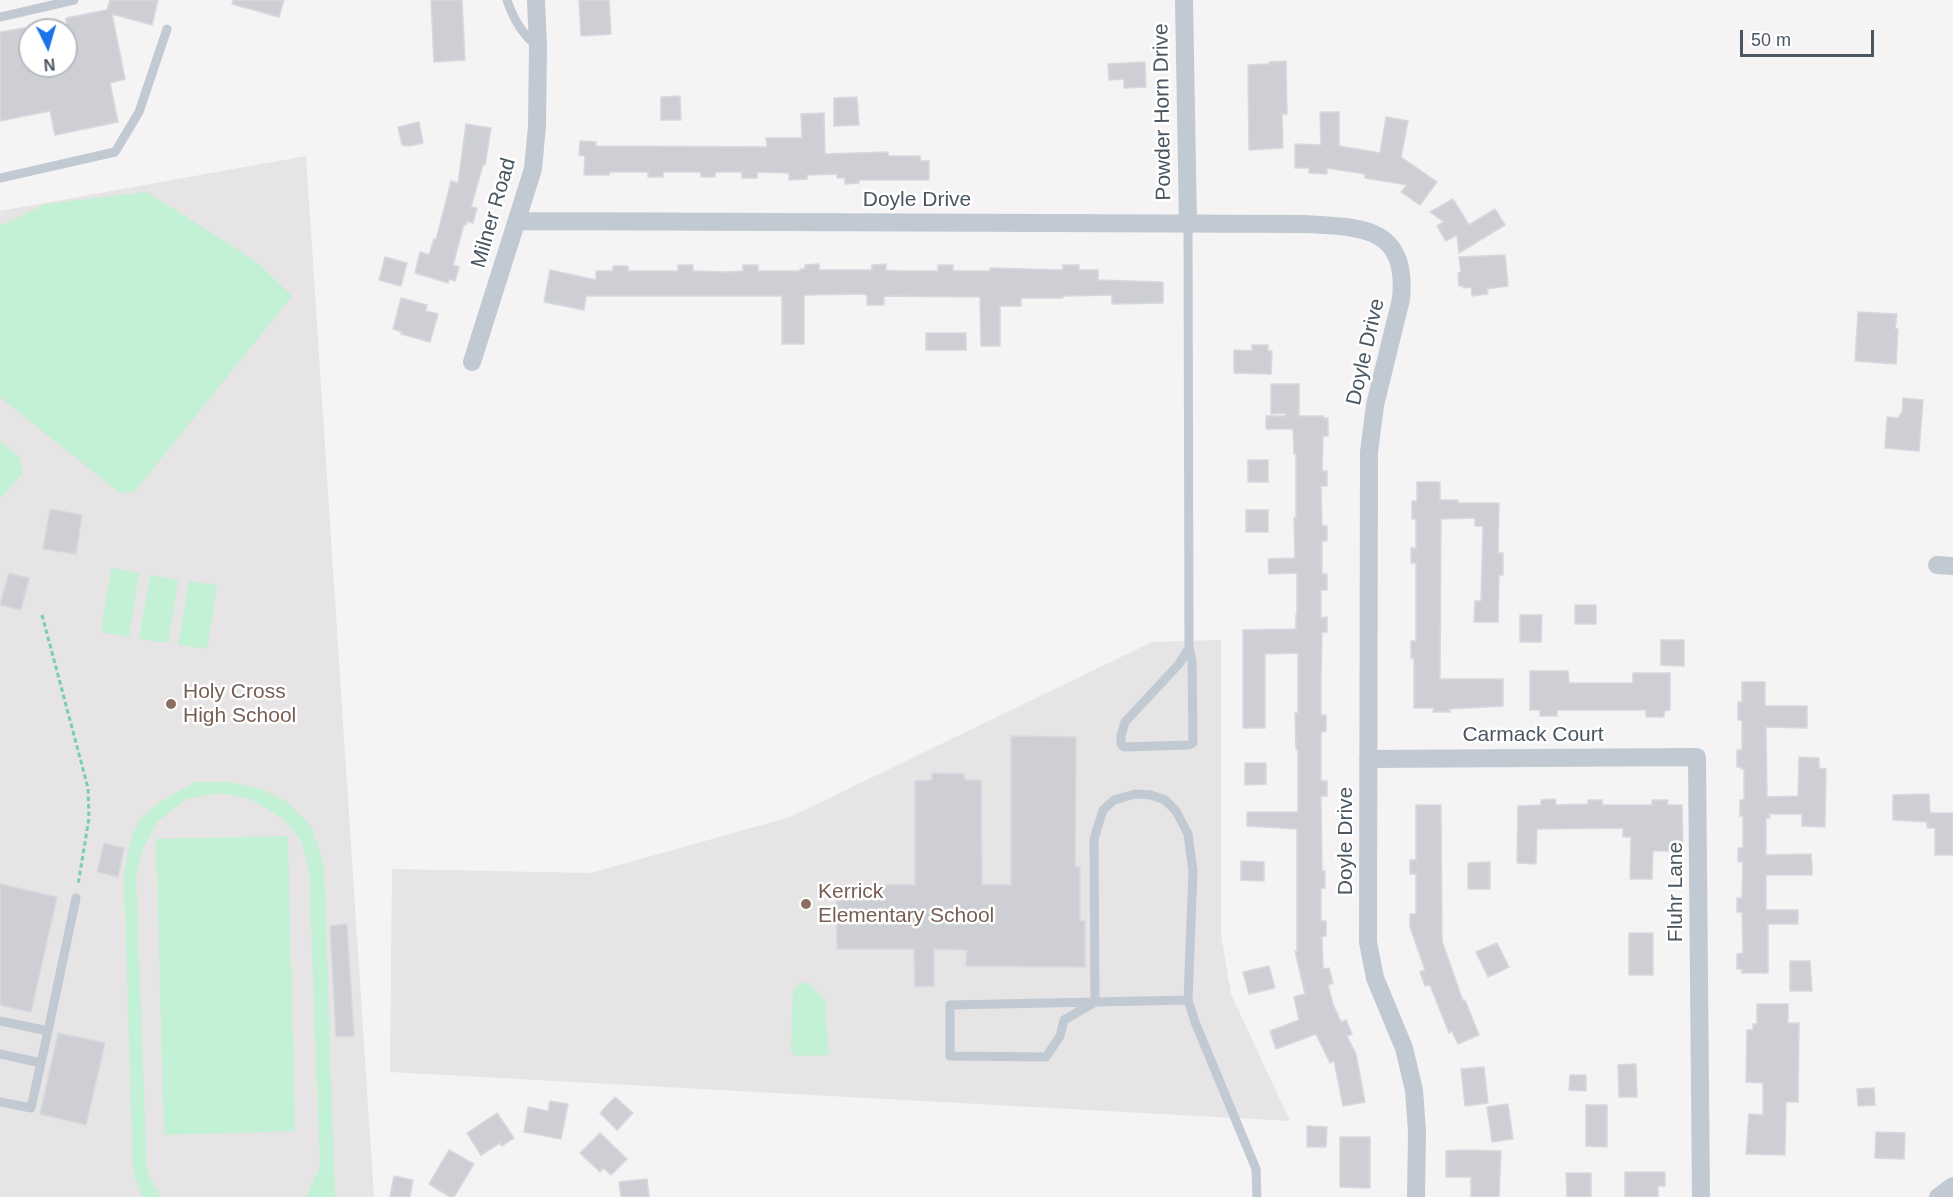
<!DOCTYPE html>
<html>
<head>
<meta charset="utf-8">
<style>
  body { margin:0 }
  #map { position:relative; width:1953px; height:1197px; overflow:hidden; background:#f5f3f3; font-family:Helvetica,sans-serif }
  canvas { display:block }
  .north { position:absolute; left:18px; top:18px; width:60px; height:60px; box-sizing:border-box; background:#fff; border:2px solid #b7bbc0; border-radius:50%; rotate:175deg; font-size:16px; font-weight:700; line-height:24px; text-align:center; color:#4a5661 }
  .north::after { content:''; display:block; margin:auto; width:21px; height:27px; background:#1a73e8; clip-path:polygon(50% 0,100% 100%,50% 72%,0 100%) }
  .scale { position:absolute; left:1740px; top:30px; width:134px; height:27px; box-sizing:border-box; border:3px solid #4a5661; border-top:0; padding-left:8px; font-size:18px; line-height:21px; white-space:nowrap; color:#4a5661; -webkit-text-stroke:4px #fff; paint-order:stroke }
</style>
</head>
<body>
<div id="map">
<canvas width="1953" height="1197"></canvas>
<div class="north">N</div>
<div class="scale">50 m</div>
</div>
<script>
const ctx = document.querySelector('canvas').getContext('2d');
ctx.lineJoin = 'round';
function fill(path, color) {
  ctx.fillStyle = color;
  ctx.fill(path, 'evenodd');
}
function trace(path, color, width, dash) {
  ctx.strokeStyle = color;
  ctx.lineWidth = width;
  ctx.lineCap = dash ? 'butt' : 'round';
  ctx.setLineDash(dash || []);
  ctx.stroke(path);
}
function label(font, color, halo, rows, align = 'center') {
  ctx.font = font + ' Helvetica,sans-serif';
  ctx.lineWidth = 5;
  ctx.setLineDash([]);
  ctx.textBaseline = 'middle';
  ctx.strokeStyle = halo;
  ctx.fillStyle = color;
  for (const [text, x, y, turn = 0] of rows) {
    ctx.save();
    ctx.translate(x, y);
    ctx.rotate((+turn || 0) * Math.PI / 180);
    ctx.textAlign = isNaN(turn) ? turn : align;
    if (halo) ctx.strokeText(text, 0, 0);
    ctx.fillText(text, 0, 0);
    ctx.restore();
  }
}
const education = new Path2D(`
  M306 156 374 1197H0V211Z
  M1221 640V935L1231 994 1290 1121 390 1072 392 869 591 873 790 817 1152 642Z`);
const green = new Path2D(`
  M147 192 257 262 292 296 135 491 120 493 0 397V226L46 204Z
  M0 441 19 457 22 474 0 499Z
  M111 568 139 573 129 637 101 632Z
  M150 575 178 580 168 643 139 639Z
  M189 581 217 585 207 649 178 645Z
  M195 782H231L261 789 286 801 311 826 324 864 335 1197H306L320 1166 309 869 301 841 284 819 248 798 219 793 186 799 158 821 143 848 136 878 147 1172 160 1197H143L133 1172 124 879C126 863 129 838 138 824 150 804 175 794 195 782Z
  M288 836 295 1131 164 1135 156 839Z
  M801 983H808L825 1000 829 1055 795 1056 791 1049 793 990Z`);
const building = new Path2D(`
  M110 0H158L152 25 112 14 125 79 110 83 118 122 55 135 50 111 0 121V32L30 27V66H66V18L107 10Z
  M233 0H284L279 17 232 4Z
  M431 0H462L465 60 434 62Z
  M579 0H609L611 34 581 36Z
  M1286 61 1287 114H1282L1283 148 1249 150 1248 65 1269 64V62Z
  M1145 62 1146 87 1124 88V79L1109 80 1108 64Z
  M680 96 681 120H661V97Z
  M857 97 859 125 834 126V98Z
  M1320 112H1339V146L1380 153 1386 117 1408 121 1401 157 1437 182 1420 205 1401 192 1407 185 1365 178V174L1327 168V174L1309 173V168H1295V144L1321 145Z
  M824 113 825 154 888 152V156H920V161H929V180H859V183L845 184V178H837V174L807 175V179L789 180V173L757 172V178H742V172H715V177H701V172H663V177H648V172H610L609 175H584L585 156 579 155 580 141 596 142V146L767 147 766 138H802L801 114Z
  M419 122 423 143 409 146 402 145 398 127Z
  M466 124 491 128 485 165H483L471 207 477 208 473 223 467 221 466 225 464 224 453 265 459 267 455 281 449 279 448 283 415 273 420 252 429 255 434 239 436 240 451 181 458 183Z
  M1453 199 1469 225 1495 209 1505 225 1459 253 1457 235 1446 241 1437 226 1444 222 1430 212Z
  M1505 255 1508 286 1487 289 1488 294 1472 296 1471 287 1463 288V286H1459L1458 273 1461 272 1459 257Z
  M385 257 407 263 401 286 379 280Z
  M819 264V270H872V265L886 264V270L900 271H938V265H953V271H990V268L1063 270V265H1079V270H1098V280L1163 282V303L1112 304V295L1063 296V298H1021V306H1000V346H981L980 297 884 296V305H867V295L862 294 804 295V344H782V296H586L584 310 544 302 550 270 596 280V271H613V266H628V271H678V265H693V271L727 272 743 271V265H758V271H800V269H805V265Z
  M401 298 427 305 426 311 438 314 430 342 401 334 402 332 393 329Z
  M1858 312 1897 314 1895 329H1898L1896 364 1855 361Z
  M926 333H966V350H926Z
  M1252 345H1268V351H1272L1271 374 1234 373V350L1252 351Z
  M1271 384H1299V416H1323L1324 418H1328V436H1323L1322 471H1327V486H1321L1322 526H1327V541H1322V574H1327V590H1321V618L1327 617V632H1322L1321 681V715H1326V731L1321 732V781H1327V796H1321L1322 871H1325V888H1321V921H1326V936H1322L1323 969 1329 968 1333 983 1328 985 1333 1004 1341 1022 1346 1020 1352 1034 1347 1036 1356 1054 1365 1102 1343 1106 1334 1061 1330 1063 1316 1034 1276 1049 1270 1031 1299 1020 1294 997 1305 994 1295 951H1297V829L1247 826V812H1298V750H1296L1295 713H1298V653L1265 654V728H1243V630L1296 629V614H1297V573L1269 574 1268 559 1295 558 1294 518H1296V454H1294L1293 429H1266V416H1285V413L1271 414Z
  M1903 398 1923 400 1919 451 1885 448 1887 417 1899 418 1900 414H1902Z
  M1248 460H1268V482H1248Z
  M1417 482H1440V500H1458V503H1499L1498 553H1503V575H1499L1498 622H1474L1475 601H1481L1483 526H1475V518L1441 519 1440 679H1503V706L1449 709 1450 712H1433L1434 708H1414V658H1411V641H1416V563H1411V548H1416V519H1412V501H1417Z
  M50 509 82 515 76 554 43 549Z
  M1246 510H1268V532H1246Z
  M9 573 29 578 21 610 0 605Z
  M1575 605H1596V624H1575Z
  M1520 615H1542L1541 642H1520Z
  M1661 640H1684V666L1661 665Z
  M1530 671H1568L1569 683H1633V673H1670V710L1664 711V717H1646V710H1557V716H1540V710H1530Z
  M1742 682H1765V706H1807V728L1766 727 1767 797 1798 796 1799 757 1819 758V768L1826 769 1825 827 1802 826V814H1769L1770 818H1766V855L1811 854 1812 866V875H1766V910H1798V924H1768V973H1742V969H1737V954L1743 953 1742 912H1737V898H1742L1743 862H1738V848H1743V816H1740V800H1744V769H1741V767H1737V750H1742V720H1738V702H1742Z
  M1011 736 1076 737 1075 867H1080V921H1085V967L966 966 967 950 934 949V986L915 987 914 949H837L836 885H915V781L932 780V773L964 774 965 780H981L982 885H1011Z
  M1245 763H1266V784L1245 785Z
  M1929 794 1930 813H1953V855H1935V828H1927V822L1893 820V795Z
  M1555 799 1556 805 1588 804V800H1602V805H1652V800H1668L1667 805H1682L1683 851H1653L1652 879H1630L1631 837H1623V828L1537 829 1536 864 1517 863 1518 806 1541 805V800Z
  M1416 805H1441L1442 941 1463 1001 1465 1000 1479 1035 1458 1044 1452 1031 1449 1033 1430 985 1425 986 1420 972 1425 970 1410 927V914H1416V874H1410V860H1416Z
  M104 843 124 848 118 877 97 872Z
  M1241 861 1264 862V881L1241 880Z
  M1490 862V889H1468V863Z
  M0 884 57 897 31 1012 0 1005Z
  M347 924 354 1036 336 1037 330 926Z
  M1629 933H1653V975H1629Z
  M1497 943 1509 967 1488 977 1476 952Z
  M1790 961H1810L1812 991H1790Z
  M1269 966 1275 988 1249 994 1243 972Z
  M1757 1004H1788V1023H1799L1798 1102H1786L1785 1155 1746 1154 1749 1114 1763 1115V1083L1746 1082 1747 1030H1753V1024H1757Z
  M58 1033 105 1043 86 1125 40 1114Z
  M1636 1064 1637 1097H1619L1618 1065Z
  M1484 1067 1488 1103 1465 1106 1461 1069Z
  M1570 1075H1586V1091L1569 1090Z
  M1874 1088 1875 1105 1858 1106 1857 1089Z
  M615 1097 633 1113 617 1130 600 1113Z
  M550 1101 568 1104 561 1139 524 1132 528 1107 548 1111Z
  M1508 1104 1513 1139 1492 1142 1487 1107Z
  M1586 1105H1607V1147L1586 1146Z
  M497 1113 514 1138 502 1146 500 1143 481 1155 467 1133Z
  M1307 1126 1327 1127 1326 1147H1307Z
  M1876 1132 1905 1133 1904 1159 1875 1158Z
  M600 1133 627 1159 611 1175 603 1168 600 1172 580 1153Z
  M1340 1137H1370V1188L1340 1187Z
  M449 1150 474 1164 454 1197H450L429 1184Z
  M1463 1150 1501 1151 1499 1197H1471V1177H1446V1151Z
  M1625 1172H1665V1186H1658V1197H1625Z
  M1566 1173H1591V1197H1567Z
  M394 1176 413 1180 410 1197H390Z
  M647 1179 649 1197H621L619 1182Z`);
const path = new Path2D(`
  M42 615 88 788 89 818 78 885`);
const service = new Path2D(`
  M507 0C513 18 521 33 536 45
  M0 17 74 0
  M0 178 115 152 139 112 167 29
  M1188 223 1189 648
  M1189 648 1192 660 1193 743 1189 745 1124 747 1121 744V736L1125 722 1179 664Z
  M1188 1000 1095 1002 1094 840 1097 829 1103 810 1114 800 1135 794 1151 795 1165 800 1176 811 1188 834 1193 871 1188 1000 1195 1022 1256 1169 1257 1197
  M1095 1002 1064 1020 1060 1036 1046 1057 950 1056V1005Z
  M0 1021 48 1031 31 1108 0 1102
  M48 1031 76 898
  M0 1054 41 1063`);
const minor = new Path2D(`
  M1184 0 1188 223
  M517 221 1305 224C1361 227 1408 226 1401 299L1375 405 1369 452 1368 942 1375 978 1404 1048 1414 1090 1417 1132 1416 1197
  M472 362 533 169 537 126 538 46 536 0
  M1937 565 1953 566
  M1368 759 1697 757 1701 1197
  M1938 1197 1953 1186`);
const markers = [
  [171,704,6,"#8d6e63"],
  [806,904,6,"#8d6e63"]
];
const streetNames = [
  ["Powder Horn Drive",1163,112,-91],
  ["Doyle Drive",917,200],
  ["Milner Road",494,213,-74],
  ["Doyle Drive",1366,352,-77],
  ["Carmack Court",1533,735],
  ["Doyle Drive",1346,841,-90],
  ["Fluhr Lane",1676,892,-90]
];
const educationNames = [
  ["Holy Cross",183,692],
  ["High School",183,716],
  ["Kerrick",818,892],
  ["Elementary School",818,916]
];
fill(education, '#e6e4e5');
fill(green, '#c3f1d5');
fill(building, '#cdcfd5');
trace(building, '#d7d9de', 1.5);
trace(path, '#7ad0a6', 3, [4.5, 3]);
trace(service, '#c1cad2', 9);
trace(minor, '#c1cad2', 18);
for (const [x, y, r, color] of markers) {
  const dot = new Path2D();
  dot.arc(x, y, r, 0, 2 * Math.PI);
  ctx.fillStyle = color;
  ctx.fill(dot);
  trace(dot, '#fff', 2);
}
label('21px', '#4a5661', '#fff', streetNames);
label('21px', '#785e54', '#fff', educationNames, 'left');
</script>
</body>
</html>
